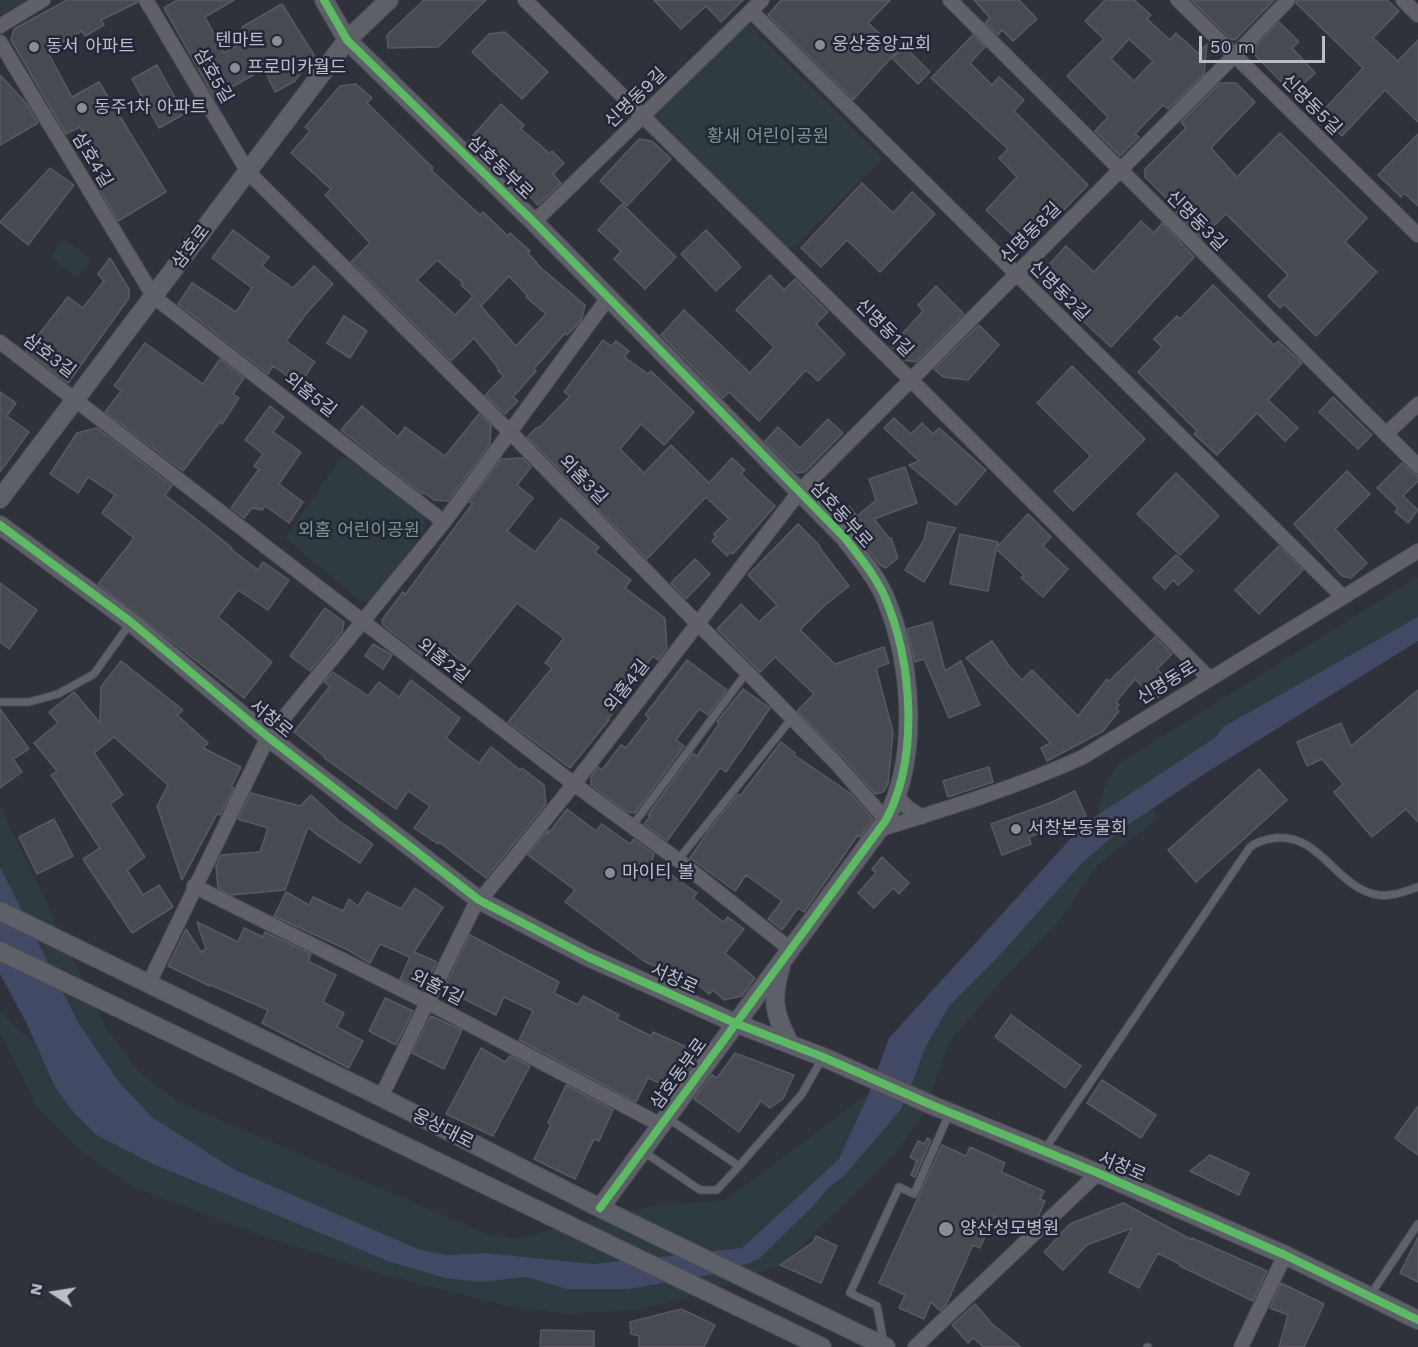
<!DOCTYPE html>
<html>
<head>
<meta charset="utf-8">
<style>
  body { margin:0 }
  #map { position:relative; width:1418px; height:1347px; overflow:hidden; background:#30323b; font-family:"Work Sans",sans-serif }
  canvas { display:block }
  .north { position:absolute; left:24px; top:1263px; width:60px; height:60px; -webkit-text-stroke:4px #232636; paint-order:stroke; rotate:282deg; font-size:16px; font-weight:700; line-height:24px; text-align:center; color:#bbbeca }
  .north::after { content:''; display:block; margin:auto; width:21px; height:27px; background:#bbbeca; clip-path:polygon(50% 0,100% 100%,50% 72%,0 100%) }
  .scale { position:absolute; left:1199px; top:36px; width:126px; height:27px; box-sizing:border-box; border:3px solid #bbbeca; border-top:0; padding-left:8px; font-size:18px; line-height:21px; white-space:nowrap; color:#bbbeca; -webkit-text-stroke:4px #232636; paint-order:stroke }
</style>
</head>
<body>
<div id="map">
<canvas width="1418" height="1347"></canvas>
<div class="north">N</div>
<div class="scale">50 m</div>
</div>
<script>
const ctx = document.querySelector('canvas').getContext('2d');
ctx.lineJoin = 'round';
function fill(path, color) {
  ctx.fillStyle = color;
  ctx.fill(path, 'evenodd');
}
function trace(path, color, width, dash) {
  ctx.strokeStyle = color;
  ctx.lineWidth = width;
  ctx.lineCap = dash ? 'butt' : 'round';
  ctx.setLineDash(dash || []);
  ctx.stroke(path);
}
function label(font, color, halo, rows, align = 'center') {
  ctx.font = font + ' "Work Sans","Noto Sans KR",sans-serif';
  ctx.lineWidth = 5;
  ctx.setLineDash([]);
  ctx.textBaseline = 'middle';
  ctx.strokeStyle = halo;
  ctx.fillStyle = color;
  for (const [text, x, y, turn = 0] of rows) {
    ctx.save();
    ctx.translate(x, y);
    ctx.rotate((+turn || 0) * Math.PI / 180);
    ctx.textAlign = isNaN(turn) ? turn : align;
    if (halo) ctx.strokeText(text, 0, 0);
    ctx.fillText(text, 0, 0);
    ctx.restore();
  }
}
const green = new Path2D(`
  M0 0H27L1 16Z
  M747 22 883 159 789 252 654 114Z
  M63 239 91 259 77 278 50 257Z
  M343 455 421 509 426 528 372 603 362 602 285 538Z
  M1418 577V617L1223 727 1216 737 1098 815 1104 787 1117 765Z
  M0 805 103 1023 140 1073 179 1102 488 1234 515 1239 657 1205 726 1200 869 1093 839 1159 742 1248 594 1264 485 1253 446 1255 418 1249 235 1170 152 1117 119 1082 79 1024 0 867Z
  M1154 808 1157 819 1098 865 1058 922 1000 983 948 1044 923 1115 895 1154 781 1266 675 1301 635 1310 567 1314 502 1305 382 1274 265 1237 133 1187 78 1149 37 1108 0 1031V1012L36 1045 55 1087 74 1113 96 1135 153 1164 390 1262 445 1278 480 1282 526 1277 566 1289H629L696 1278 759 1259 816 1203 828 1188 844 1176 917 1071 924 1050 949 1006 998 957 1083 862 1105 842Z`);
const water = new Path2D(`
  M1418 617V641L1204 774 1119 831 1083 862 998 957 949 1006 924 1050 917 1071 901 1109 844 1176 828 1188 816 1203 759 1259 726 1272 629 1289H566L526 1277 480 1282 445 1278 390 1262 153 1164 96 1135 74 1113 55 1087 27 1024 0 974V867L79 1024 119 1082 152 1117 235 1170 418 1249 446 1255 485 1253 594 1264 742 1248 839 1159 869 1093 889 1038 1084 824 1216 737 1223 727Z`);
const building = new Path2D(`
  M67 0H137L138 2 101 20 104 25 85 36 82 31 47 51 72 97 99 82 166 192 118 221 96 183 109 174 80 127 66 134 11 40 14 29Z
  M177 0H234L205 17 224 53 248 39 242 27 282 4 314 55 295 81 275 92 264 69 214 97 164 8Z
  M424 0H486L438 47 388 48 387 35Z
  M654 0H743L721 22 706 6 681 29Z
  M781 0H890L868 23 898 50 853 100 768 15Z
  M974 0H1019L1037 19 1013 41 1002 30 998 35 985 23 990 18Z
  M1105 0H1134L1151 15 1147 19 1170 40 1176 33 1198 53 1207 44 1204 74 1168 109 1163 105 1135 134 1139 137 1120 156 1095 131 1108 117 1067 76 1104 39 1085 21ZM1129 39 1153 61 1134 81 1111 59Z
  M1191 0H1274L1235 40 1231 39Z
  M1297 0H1387L1399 11 1373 38 1398 61 1418 40V122L1385 90 1342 136 1319 115 1363 68 1296 3Z
  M1279 22 1299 42 1292 48 1315 73 1293 94 1255 55 1256 46Z
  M505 32 548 72 522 99 472 52 489 34Z
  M973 35 985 47 970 63 992 85 999 77 1024 100 1014 111 1088 185 1057 217 1056 215 1025 247 986 210 1017 177 999 158 1008 149 931 78Z
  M904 46 930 72 918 84 892 58Z
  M157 65 184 114 159 128 132 79Z
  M0 75 26 103 38 123 0 145Z
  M1220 83H1236L1255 102 1211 148 1237 177 1280 133 1367 218 1345 242 1377 272 1316 336 1284 304 1280 308 1268 296 1288 275 1226 214 1201 238 1174 210 1176 208 1145 177V169L1186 128 1181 122Z
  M356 84 372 98 367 103 433 168 431 170 480 215 483 212 508 236 510 233 530 251 528 253 541 268 585 305 582 318 578 324 567 335 565 333 534 369 536 371 513 397 518 401 505 414 485 395 504 376 498 371 499 369 474 338 451 361 351 262 370 243 325 195 331 189 291 153 310 131 305 127 340 86ZM437 260 463 283 461 285 473 296 455 315 417 280ZM509 276 527 295 526 297 546 314 516 346 481 306Z
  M501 104 524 125 521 129 549 153 552 151 564 163 553 174 561 183 538 205 515 181 514 183 469 140Z
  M1418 134V206L1404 193 1401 197 1378 175Z
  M639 139 652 141 671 159 627 206 600 181Z
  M50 168 74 185 28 245 0 222Z
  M862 183 893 213 912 192 935 214 880 272 847 240 821 267 801 248Z
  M622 204 676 257 645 289 614 259 621 251 598 230Z
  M1141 221 1154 233 1162 223 1194 257 1111 347 1037 278 1066 246 1094 272Z
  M233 230 269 257 262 266 293 288 314 266 333 284 305 315 286 341 315 362 299 384 273 366 268 374 178 304 192 283 236 312 252 288 212 258Z
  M706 230 741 267 716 291 681 254Z
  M110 258 129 289V298L68 383 26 351 68 297 83 308 104 281 98 274Z
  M770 275 784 290 795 279 828 312 816 324 845 354 818 381 806 370 759 421 729 392 723 398 661 335 684 310 750 373 774 347 736 310Z
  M1213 285 1274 345 1278 341 1302 363 1268 400 1298 428 1285 441 1257 413 1217 455 1194 434 1197 431 1138 372 1162 347 1154 339 1177 316 1180 319Z
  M936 286 964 314 916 362 905 360 891 346 923 311 918 305Z
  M344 316 367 331 350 358 327 343Z
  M979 325 999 345 968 380 943 377 934 369Z
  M603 340 611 346 616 341 629 351 624 357 648 374 651 371 694 412 664 445 641 424 620 449 644 473 671 445 709 483 732 458 745 470 741 474 775 506 733 554 731 552 727 556 712 541 716 537 714 534 729 519 706 497 647 559 527 437 536 428 540 427 570 396 564 392Z
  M145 343 203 384 220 359 244 378 233 394 239 398 222 424 220 422 183 471 105 412 121 391 114 386Z
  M1072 366 1145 439 1073 511 1054 491 1091 456 1037 403Z
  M0 392 16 403 7 416 29 432 0 472Z
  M1333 397 1372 435 1358 449 1319 412Z
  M270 406 284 417 273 432 301 452 279 484 303 502 289 523 265 506 262 510 252 508 244 518 231 508 259 469 254 466 263 454 245 440Z
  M362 406 398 437 405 427 445 456 479 414 491 425 490 444 448 501 434 500 423 492 422 494 341 430Z
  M894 418 911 434 922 423 933 434 939 428 986 470 956 505 909 465 919 461 884 428Z
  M828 419 843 433 805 472 797 473 765 441 778 427 800 448Z
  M97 428 172 486 165 495 210 530 232 548 231 549 258 570 263 562 289 580 268 610 238 590 218 617 272 662 244 698 98 584 134 538 102 513 115 495 88 477 78 493 50 474 77 433Z
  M523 458 531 467 517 485 533 498 507 531 535 552 561 518 599 547 595 552 631 580 625 588 665 618 667 648 658 660 653 656 625 693 627 694 608 719 609 720 570 768 508 722 552 668 545 663 564 638 517 603 467 666 448 650 436 666 383 625 382 620 403 592 405 595 473 503 469 502 501 459Z
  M1402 463 1412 473 1418 475V481L1403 496 1418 510 1408 523 1395 512 1398 508 1377 488Z
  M905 467 917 503 874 519 889 538H891L898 558 886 568 880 565 854 531 838 515 849 506 857 516 876 500 869 479Z
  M1347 471 1370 494 1335 529 1367 563 1351 578 1342 576 1294 524Z
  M1176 473 1219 516 1180 555 1137 514Z
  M1028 514 1051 537 1043 546 1068 569 1043 597 1021 578 1024 575 996 549 988 591 950 584 960 534 998 542 997 547Z
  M928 522 956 528 924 582 905 570 924 540Z
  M798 524 820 546 819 547 849 586 823 607 800 630 835 664 884 647 889 663 876 668 893 732 888 784 883 792 875 794 844 758 797 711 814 694 775 657 760 672 717 629 741 604 759 622 777 605 748 575Z
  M1279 546 1303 570 1259 614 1235 590Z
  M1176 555 1193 571 1178 585 1173 580 1165 589 1153 578Z
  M695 559 710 574 686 599 671 583Z
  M0 583 37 610 9 649 0 642Z
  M325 608 344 622 342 632 310 671 290 656Z
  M932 622 945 671 961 661 980 705 949 718 924 659 915 662 907 629Z
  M1155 637 1172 654 1157 669 1171 684 1155 700 1135 679 1116 702 1119 705 1116 709 1119 711 1103 731 1047 761 1041 748 1051 743 966 658 992 641 1009 666 1022 680 1032 670 1078 716 1107 679 1109 681Z
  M373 644 392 655 383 669 365 656Z
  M687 660 727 690 708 715 699 709 676 740 684 746 635 813 627 812 591 785V777L598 767 602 770 621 745 626 748 649 718 645 715Z
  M121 661 183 710 177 715 208 743 203 748 241 767 231 787 234 788 220 815 217 814 182 880 157 806 168 785 114 737 94 753 123 795 110 804 145 857 127 870 143 895 159 885 173 907 132 933 83 859 100 848 51 775 57 771 34 743 58 723 49 712 74 692 100 723 101 687Z
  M333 672 368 696 379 682 399 697 411 680 460 718 446 738 479 763 491 747 520 770 522 768 544 785 546 804 486 878 439 842 438 844 414 828 430 806 408 791 396 809 324 758 325 757 294 732 330 686 324 682Z
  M743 689 770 708 726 772 720 768 667 841 644 824 651 815H648L693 753 697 756 719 724 717 722Z
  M1418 690V822L1406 809 1372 837 1334 792 1343 784 1322 759 1307 766 1297 742 1341 723 1351 746Z
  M0 709 29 749 13 759 22 772 0 788Z
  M781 742 795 753 794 755 850 793 873 819 860 837 858 835 804 912 798 908 782 930 768 919 782 901 746 875 735 891 690 858 709 830 738 794 740 796Z
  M989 767 993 782 948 797 943 781Z
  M1259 769 1287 800 1196 882 1168 850Z
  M1075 791 1086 816 1058 829 1057 827 1029 837 1031 844 1002 855 991 824 1050 803Z
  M251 793 300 806 311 795 339 821 373 844 360 863 316 834 308 827 285 890 231 895 218 888 216 866 221 855 260 852 268 828 238 819Z
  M567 809 596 831 602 824 630 844 634 839 654 854 652 861 697 893 693 898 723 922 728 917 744 929 725 953 755 978 742 996 724 1000 713 990 709 994 695 982 645 962 565 902 575 890 528 855 548 830V834Z
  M54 819 73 856 37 874 19 837Z
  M882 857 909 883 899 894 893 888 874 908 858 893 876 873 872 869Z
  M415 888 443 907 414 952 437 962 422 990 400 979 410 957 380 944 370 963 348 950 274 916 286 892 309 905 313 897 343 911 349 899 358 906 367 892 401 909Z
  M197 922 238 942 244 928 263 937 265 932 311 954 308 961 336 975 323 1002 344 1013 337 1027 363 1041 349 1068 262 1023 268 1010 211 985 210 986 168 966 186 929 201 952 206 949Z
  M470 935 559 982 554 993 578 1005 583 996 619 1015 617 1019 651 1036 653 1032 698 1052 694 1062 674 1089 648 1078 636 1102 519 1040 533 1011 504 997 496 1015 444 989Z
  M385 998 413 1011 396 1045 369 1031Z
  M1011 1015 1081 1066 1065 1088 995 1037Z
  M431 1016 462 1030 444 1069 412 1053Z
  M481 1048 505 1062 510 1056 530 1066 493 1136 446 1114Z
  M735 1053 794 1075 783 1099 770 1108 761 1101 739 1132 694 1099 712 1075 717 1078Z
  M1102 1080 1156 1115 1141 1138 1087 1103Z
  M566 1085 613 1110 599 1141 594 1139 575 1179 534 1159 551 1124 548 1123Z
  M1418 1106V1155L1395 1138Z
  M927 1138 931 1140 915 1177 911 1175 917 1161 910 1157 918 1141 925 1144Z
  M942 1145 966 1156 970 1147 1005 1163 1001 1172 1044 1191 1040 1199 1045 1201 1037 1219 1025 1230 994 1216 980 1248 973 1245 946 1305 940 1311 931 1302 924 1319 899 1308 905 1295 879 1283Z
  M1210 1155 1249 1173 1239 1195 1190 1171Z
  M1123 1203 1192 1240V1238L1267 1271 1253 1301 1180 1266 1181 1265 1158 1253 1139 1288 1109 1272 1132 1228 1087 1245 1063 1270 1044 1252 1070 1224Z
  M816 1236 837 1246 821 1283 780 1265 813 1242Z
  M1418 1237V1282L1400 1273Z
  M1281 1283 1324 1304 1304 1347H1279L1288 1315 1270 1308Z
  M975 1304 992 1324 1021 1347H984L973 1338 968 1343 952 1325Z
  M681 1309 715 1325 704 1347H639V1336L631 1334 630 1322Z
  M541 1330 594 1331V1347H540Z`);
const lane = new Path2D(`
  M0 702H29L58 694 94 674 131 622
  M632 826 747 672
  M678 860 792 718
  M669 1119 739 1166 802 1094 823 1057
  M1045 1149 1250 847C1258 841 1266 839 1276 838 1321 834 1336 888 1378 895 1391 897 1406 891 1418 887
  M644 1152 700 1190H717L739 1166
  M1371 1294 1418 1224
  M884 1344 877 1306 850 1293 899 1187 914 1194 949 1114
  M1147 1347H1148`);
const street = new Path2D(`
  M146 0 248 172 509 431 698 624 747 672 837 764 886 820
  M525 0 910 379 1209 678
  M950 0 1418 466
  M1178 0 1418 235
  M1403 0 1418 15
  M751 11 1342 596
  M0 26 43 0
  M0 42 154 297 444 522
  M534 222 762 0
  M0 342 574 784 678 860 790 949
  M1386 434 1418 404
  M897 796 907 807 922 817
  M881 829C949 808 1017 787 1083 757L1418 551
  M194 886 427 1002 661 1125
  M149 983 268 737 444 522 608 298
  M381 1097 473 909 574 784 800 491 1235 55 1288 0
  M915 1347 1098 1173
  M1241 1347 1285 1255`);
const secondary = new Path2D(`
  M324 0 347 40 534 222 845 538C859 556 874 574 884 595 912 660 920 756 886 820L600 1208
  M0 499 347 40 389 0
  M0 525 131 622 268 737 479 900 588 957 735 1023 823 1057 934 1106 1098 1173 1285 1255 1418 1320
  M0 911 381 1097 600 1208 886 1347
  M0 951 822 1347
  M781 966C771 999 774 1015 790 1044`);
const cycleway = new Path2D(`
  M324 0 347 40 534 222 845 538C859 556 874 574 884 595 912 660 920 756 886 820L600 1208
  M0 525 131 622 268 737 479 900 588 957 735 1023 823 1057 934 1106 1098 1173 1285 1255 1418 1320`);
const markers = [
  [277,41,6,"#8a8d98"],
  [820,45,6,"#8a8d98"],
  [34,47,6,"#8a8d98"],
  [235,68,6,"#8a8d98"],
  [82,108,6,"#8a8d98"],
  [1016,829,6,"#8a8d98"],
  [610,873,6,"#8a8d98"],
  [946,1229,8,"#8a8d98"]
];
const poiNames = [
  ["텐마트",265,41,"right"],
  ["웅상중앙교회",832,45],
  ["동서 아파트",46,47],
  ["프로미카월드",247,68],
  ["동주1차 아파트",94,108],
  ["서창본동물회",1028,829],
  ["마이티 볼",622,873],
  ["양산성모병원",960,1229]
];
const streetNames = [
  ["삼호5길",213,76,60],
  ["신명동9길",636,98,-44],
  ["신명동5길",1311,105,45],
  ["삼호4길",92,160,59],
  ["삼호동부로",500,168,44],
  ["신명동3길",1196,221,45],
  ["신명동8길",1031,233,-45],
  ["삼호로",191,247,-53],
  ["신명동2길",1059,291,45],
  ["신명동1길",884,328,45],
  ["삼호3길",49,356,37],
  ["외홈5길",310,395,38],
  ["외홈3길",583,480,46],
  ["삼호동부로",841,515,48],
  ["외홈2길",443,661,38],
  ["신명동로",1167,683,-32],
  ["외홈4길",627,686,-52],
  ["서창로",271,719,39],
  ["서창로",674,979,24],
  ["외홈1길",437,988,27],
  ["삼호동부로",679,1074,-54],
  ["웅상대로",443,1129,27],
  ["서창로",1122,1167,23]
];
const parkNames = [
  ["황새 어린이공원",768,137],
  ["외홈 어린이공원",359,531]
];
fill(green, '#2e3b41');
fill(water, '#424964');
fill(building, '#484a52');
trace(building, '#585a62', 1.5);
trace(lane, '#4c4d53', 9);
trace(street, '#4c4d53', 16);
trace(secondary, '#4c4d53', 20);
trace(lane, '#606168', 7);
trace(street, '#606168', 14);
trace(secondary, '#5d6068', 18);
trace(cycleway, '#5cba63', 8);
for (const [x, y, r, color] of markers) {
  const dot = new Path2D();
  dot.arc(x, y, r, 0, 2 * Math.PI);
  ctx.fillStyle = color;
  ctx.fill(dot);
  trace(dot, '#232636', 2);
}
label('18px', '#bbbeca', '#232636', poiNames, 'left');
label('18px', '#bbbeca', '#232636', streetNames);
label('18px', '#769886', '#232636', parkNames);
</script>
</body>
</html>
